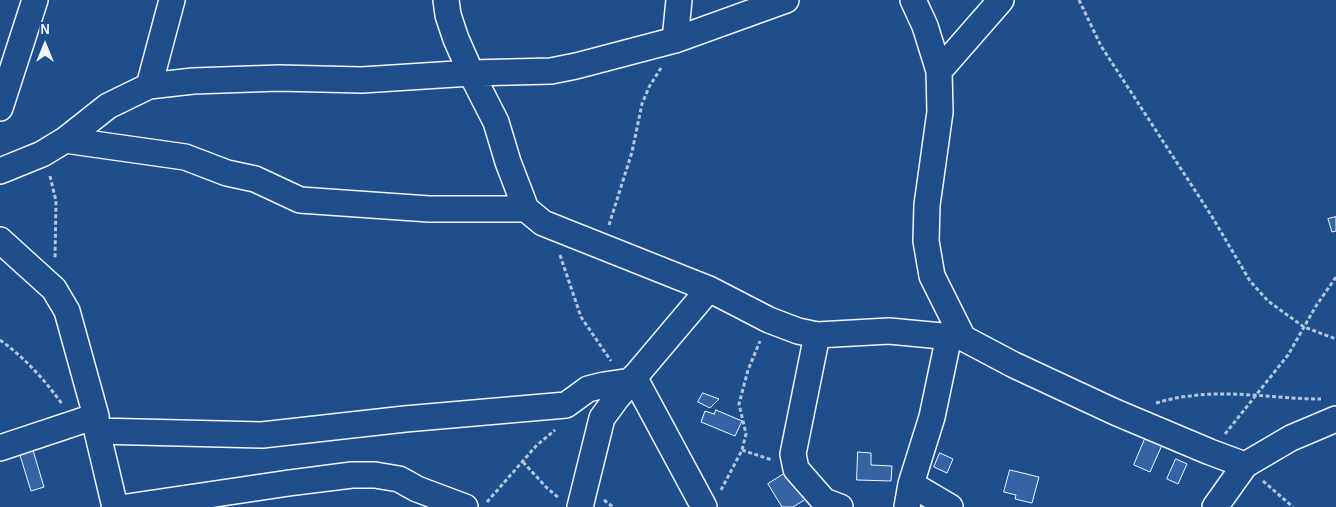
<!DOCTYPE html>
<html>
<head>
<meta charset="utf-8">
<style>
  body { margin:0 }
  #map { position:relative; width:1336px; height:507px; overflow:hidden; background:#1f4e8c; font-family:"Alegreya Sans",sans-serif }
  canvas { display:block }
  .north { position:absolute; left:20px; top:20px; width:50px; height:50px; -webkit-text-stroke:4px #1f4e8c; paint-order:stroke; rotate:0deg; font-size:14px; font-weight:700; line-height:20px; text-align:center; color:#f2f6ff }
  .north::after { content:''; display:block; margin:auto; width:18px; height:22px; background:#f2f6ff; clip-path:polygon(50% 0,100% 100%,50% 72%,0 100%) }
</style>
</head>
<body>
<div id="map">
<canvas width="1336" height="507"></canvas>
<div class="north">N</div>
</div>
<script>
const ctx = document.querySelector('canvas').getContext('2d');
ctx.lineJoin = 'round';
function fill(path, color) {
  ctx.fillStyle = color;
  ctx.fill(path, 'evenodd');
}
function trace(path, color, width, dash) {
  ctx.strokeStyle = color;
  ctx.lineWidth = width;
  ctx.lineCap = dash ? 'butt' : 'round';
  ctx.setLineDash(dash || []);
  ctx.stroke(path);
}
const building = new Path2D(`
  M1336 217V231L1332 232 1328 219Z
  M703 393 719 399 710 408 698 402Z
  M716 410 742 421 735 436 701 422 705 411 714 414Z
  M1150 427 1167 434 1150 472 1134 465Z
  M32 447 44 487 31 491 19 452Z
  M858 452 871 453V465L892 466 891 481 857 480Z
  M940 453 953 459 947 473 934 467Z
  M1176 459 1187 464 1178 484 1167 479Z
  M792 469 809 497 793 507H782L768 484Z
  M1010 470 1039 477 1032 503 1015 499 1016 495 1004 492Z`);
const path = new Path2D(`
  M1079 0 1101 46 1211 215 1250 281 1268 301 1304 327 1336 339
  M50 176 56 201 55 259
  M609 225 632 152 642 104 649 87 661 68
  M560 255 581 317 611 361
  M0 340C25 358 44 379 62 404
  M1156 403C1167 400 1178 397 1190 396 1233 390 1277 399 1321 399
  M1225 434 1288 355 1316 306 1336 277
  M742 450 772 460
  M523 462 547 488 559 498
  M1263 481 1293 507
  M721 490 742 450 746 434 739 404 748 370 760 341
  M604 500 613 507
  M487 502 536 446 555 430`);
const minor = new Path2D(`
  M446 0 448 15 456 39 471 73 496 122 508 162 526 209 543 223 709 289 769 320 798 331 817 335 889 331 963 338 1014 365 1115 412 1210 452 1245 465
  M913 0 925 26 939 71 940 112 927 205 926 241 932 276 963 338
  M675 40 679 0
  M939 71 1001 0
  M149 86 172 0
  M0 108 35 0
  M65 140 185 157 227 173 255 179 300 200 429 209H526
  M0 171 42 154 65 140 108 106 149 86 193 81 279 78 362 80 471 73 551 71 576 66 675 40 786 0
  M0 240 54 289 67 311 96 416 97 431 115 507
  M817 335 793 454 796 469 824 501 840 507
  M634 377 704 507
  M97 431 262 435 405 419 566 405 588 389 604 385 631 381
  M0 448 96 416
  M911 484 950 507
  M127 507 289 483 352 475H375L399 479 417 489 465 507
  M580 507 602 418 616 399 709 289
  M907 507 911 484 932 417 949 336
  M1215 507 1245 465 1291 438 1336 419`);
fill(building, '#3563a3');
trace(building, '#f2f6ff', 1);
trace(minor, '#f2f6ff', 28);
trace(path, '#b3c4dc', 3, [4, 2.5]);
trace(minor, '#1f4e8c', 25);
</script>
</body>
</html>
